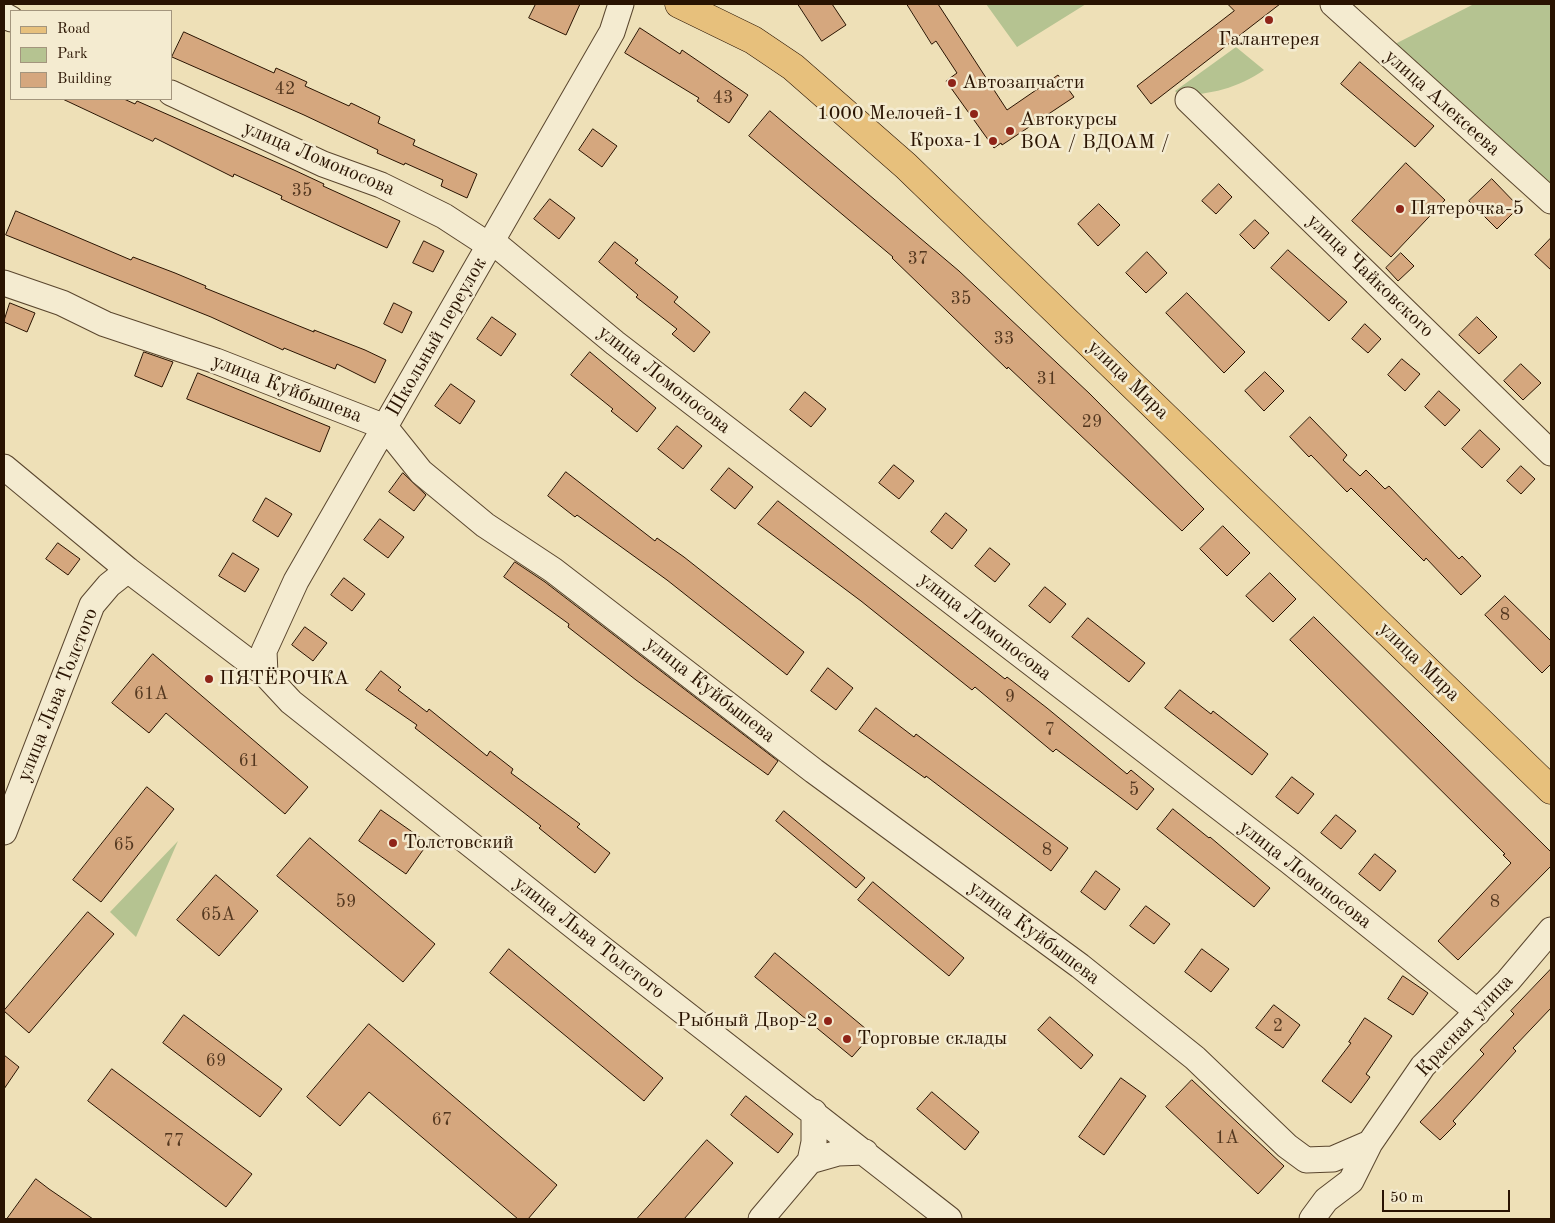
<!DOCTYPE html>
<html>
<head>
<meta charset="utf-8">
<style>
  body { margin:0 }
  #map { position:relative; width:1555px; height:1223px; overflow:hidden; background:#eee0b7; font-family:"Old Standard TT",serif }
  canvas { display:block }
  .frame { position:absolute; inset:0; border:5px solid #291301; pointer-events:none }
  .legend { position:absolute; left:10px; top:10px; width:162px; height:90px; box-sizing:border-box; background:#f4ebd0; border:1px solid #a3957d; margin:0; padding:6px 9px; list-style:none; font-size:15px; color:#291301 }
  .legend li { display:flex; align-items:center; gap:10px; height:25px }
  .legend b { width:25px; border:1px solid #a3957d }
  .scale { position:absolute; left:1382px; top:1190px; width:128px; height:22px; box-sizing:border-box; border:2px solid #291301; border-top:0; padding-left:6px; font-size:15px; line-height:18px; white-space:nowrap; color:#291301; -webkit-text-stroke:4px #f4ebd0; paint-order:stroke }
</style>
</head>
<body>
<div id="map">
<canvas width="1555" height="1223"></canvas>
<div class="frame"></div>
<ul class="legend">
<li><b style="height:6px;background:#e7c07c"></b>Road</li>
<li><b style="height:14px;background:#b5c391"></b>Park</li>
<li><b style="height:14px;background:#d5a77e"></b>Building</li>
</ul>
<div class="scale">50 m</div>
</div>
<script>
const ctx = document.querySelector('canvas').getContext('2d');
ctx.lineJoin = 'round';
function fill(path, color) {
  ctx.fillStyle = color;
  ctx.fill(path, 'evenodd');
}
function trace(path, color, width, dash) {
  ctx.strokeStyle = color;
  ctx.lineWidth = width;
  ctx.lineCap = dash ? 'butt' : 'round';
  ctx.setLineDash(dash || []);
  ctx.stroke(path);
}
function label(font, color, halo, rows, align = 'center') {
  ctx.font = font + ' "Old Standard TT",serif';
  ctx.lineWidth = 5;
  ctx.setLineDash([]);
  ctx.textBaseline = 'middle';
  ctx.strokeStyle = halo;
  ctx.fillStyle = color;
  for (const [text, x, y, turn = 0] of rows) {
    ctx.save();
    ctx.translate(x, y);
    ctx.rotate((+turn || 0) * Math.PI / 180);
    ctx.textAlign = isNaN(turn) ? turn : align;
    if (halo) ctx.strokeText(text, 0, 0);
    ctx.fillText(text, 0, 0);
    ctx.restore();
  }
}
const green = new Path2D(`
  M986 4H1086L1017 47Z
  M1474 4H1551V184L1395 44Z
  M1236 47 1264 70C1238 88 1210 95 1179 95L1175 91Z
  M178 841 136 937 110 912Z`);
const building = new Path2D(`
  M536 4H580L566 35 529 18Z
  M798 4H832L846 25 822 41Z
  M907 4H938L1007 110 1058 75 1074 97 1002 145 1001 143 994 148 946 81 957 73 936 41 932 44Z
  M1228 4H1280L1151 104 1137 86 1234 11Z
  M640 28 680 54 682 50 748 95 729 123 697 101 699 98 625 53Z
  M184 32 274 73 276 68 307 82 305 86 349 106 351 103 380 117 378 123 415 140 413 145 477 174 467 198 441 186 443 180 405 163 404 165 377 153 378 150 304 115 172 57Z
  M1360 62 1434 126 1415 147 1341 84Z
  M63 99H124L135 104 137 101 294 170 324 184 323 186 400 221 387 248 281 199 282 196 234 174 233 177 155 138 153 141Z
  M770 111 959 271 1090 394 1204 509 1182 531 1008 367 1007 369 892 258 893 257 749 136Z
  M593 129 617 146 602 167 579 150Z
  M1406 163 1445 200 1391 257 1352 221Z
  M1492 179 1519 207 1497 229 1469 201Z
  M1219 184 1232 197 1216 214 1202 201Z
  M550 199 575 218 559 239 534 219Z
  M1099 204 1120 225 1098 246 1078 224Z
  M16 211 131 260 133 257 175 273 206 286 205 288 314 332V330L365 350 386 360 375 383 337 364 335 369 284 348 283 350 211 317 6 235Z
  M1255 220 1269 233 1254 249 1240 235Z
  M1551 238V270L1535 255Z
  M424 241 444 251 433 272 413 263Z
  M615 242 638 260 635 263 678 297 674 302 710 332 694 352 672 334 677 329 636 297 638 295 599 262Z
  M1288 250 1347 302 1329 321 1271 268Z
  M1147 252 1167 273 1146 293 1126 273Z
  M1401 253 1414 266 1398 281 1386 268Z
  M1187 293 1245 352 1224 373 1166 313Z
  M10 303 35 313 27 332 4 322Z
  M394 303 412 312 402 333 384 324Z
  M492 317 516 334 501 356 477 339Z
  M1477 317 1497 337 1479 354 1459 335Z
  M1365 324 1381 339 1368 353 1352 339Z
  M144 352 173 362 162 387 135 376Z
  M590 352 656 408 637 432 611 411 613 409 571 375Z
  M1402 359 1420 374 1405 391 1388 375Z
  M1521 364 1541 383 1523 400 1504 381Z
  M1265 372 1284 391 1264 411 1245 391Z
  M198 373 330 427 320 452 187 399Z
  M451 384 475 401 460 424 435 406Z
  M1439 391 1460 410 1445 426 1425 407Z
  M805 392 826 409 811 427 790 410Z
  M1310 417 1347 455 1343 460 1360 476 1366 470 1385 489 1389 486 1459 559 1462 556 1481 576 1461 595 1426 558 1424 561 1351 488 1347 492 1311 455 1309 457 1290 437Z
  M677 426 702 446 683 469 658 449Z
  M1480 430 1500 449 1482 468 1462 449Z
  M894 465 914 481 899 499 879 483Z
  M1521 466 1535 479 1521 494 1507 481Z
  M729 468 753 487 735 509 711 490Z
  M566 472 655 541 657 538 684 557 804 652 787 675 667 580 577 515 575 517 548 496Z
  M403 473 426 495 414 511 389 492Z
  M266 498 292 514 278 537 253 521Z
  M778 501 1005 679 1007 677 1047 708 1127 774 1131 770 1154 789 1137 810 1056 749 1053 752 975 687 972 690 861 601 758 524Z
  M946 513 967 530 952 549 931 532Z
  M380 519 404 537 388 558 364 540Z
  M1223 526 1250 553 1227 576 1200 549Z
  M58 543 80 559 68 575 46 559Z
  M990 548 1010 564 995 582 975 566Z
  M233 553 259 569 245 592 219 576Z
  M515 562 545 582 778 761 768 775 636 680 568 627 569 624 504 577Z
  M1270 573 1296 599 1273 622 1246 596Z
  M344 578 365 594 352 611 331 595Z
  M1045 587 1066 604 1050 623 1029 606Z
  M1505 596 1551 641V664L1542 673 1485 615Z
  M1314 617 1551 852V866L1458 960 1438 941 1511 863 1503 855 1505 854 1290 640Z
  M1088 618 1145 663 1129 682 1072 637Z
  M305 627 327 643 313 661 292 645Z
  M153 654 308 787 285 814 166 713 149 733 112 703Z
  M828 668 853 688 836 710 811 691Z
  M381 671 401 687 398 690 427 712 429 709 487 756 490 751 513 769 511 773 580 824 577 827 610 853 595 873 539 828 541 826 415 728 417 725 366 690Z
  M1180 690 1211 714 1213 711 1268 754 1252 775 1165 708Z
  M876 708 914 737 916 734 1068 848 1051 871 926 776 925 778 859 731Z
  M1292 777 1314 794 1298 814 1276 797Z
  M147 787 174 809 101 902 73 880Z
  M1173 809 1209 838 1210 837 1270 888 1254 907 1157 829Z
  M381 810 428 843 406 874 359 841Z
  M784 811 865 878 856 888 776 821Z
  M1336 815 1356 831 1341 849 1321 833Z
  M310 838 435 944 403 982 277 876Z
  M1375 854 1396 871 1380 891 1359 874Z
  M1096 871 1120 889 1105 910 1081 892Z
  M216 875 258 911 219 956 177 920Z
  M873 882 964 958 949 976 858 900Z
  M1146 906 1170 924 1154 944 1130 926Z
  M88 912 114 934 29 1033 4 1011Z
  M509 949 663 1078 644 1101 490 973Z
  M1202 949 1229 969 1211 992 1185 972Z
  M775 953 872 1034 852 1057 755 977Z
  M1551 969V1008L1513 1048 1516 1051 1453 1121 1456 1124 1440 1140 1420 1122 1484 1054 1480 1050 1514 1014 1511 1011Z
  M1403 976 1428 993 1413 1015 1388 999Z
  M1274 1005 1300 1025 1283 1048 1256 1028Z
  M184 1015 282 1089 260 1117 163 1043Z
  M1050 1017 1093 1055 1081 1069 1038 1030Z
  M1365 1018 1392 1036 1366 1074 1370 1077 1351 1103 1322 1081 1351 1043 1349 1042Z
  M369 1024 557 1185 528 1219H518L369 1092 340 1126 307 1097Z
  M4 1055 19 1067 4 1089Z
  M112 1069 252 1174 226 1207 88 1101Z
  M1121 1078 1146 1096 1104 1155 1079 1137Z
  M1192 1080 1284 1166 1258 1194 1166 1107Z
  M932 1092 979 1132 965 1150 917 1109Z
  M746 1096 793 1134 778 1153 731 1115Z
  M707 1140 733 1163 684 1219H637Z
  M36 1179 49 1189 93 1219H7Z`);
const minor = new Path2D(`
  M1333 4 1551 201
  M4 15 11 19
  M171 93 323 164 381 185 444 216 490 246
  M1188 100 1551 453
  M493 242 615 343 1289 861 1478 1012
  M4 283 62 303 105 324 216 361 385 427 421 472 485 525 553 570 814 771 1080 966 1195 1058 1287 1146 1306 1160 1333 1159 1370 1143
  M4 467 128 570 265 674 291 702 586 936 949 1219
  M265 674 264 651 296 581 612 32 621 4
  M4 832 92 605 109 585 128 570
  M810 1161 838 1153 865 1152
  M761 1219 810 1161 814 1142V1112
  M1312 1219 1326 1200 1351 1181 1370 1143 1423 1066 1508 981 1551 930`);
const major = new Path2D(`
  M679 4 753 40 793 67 906 166 1551 790`);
const markers = [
  [1269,20,5,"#8f2418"],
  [952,83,5,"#8f2418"],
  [974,114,5,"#8f2418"],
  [1010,131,5,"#8f2418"],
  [993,141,5,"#8f2418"],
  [1400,209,5,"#8f2418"],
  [209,679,5,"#8f2418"],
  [393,843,5,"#8f2418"],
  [828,1021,5,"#8f2418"],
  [847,1039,5,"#8f2418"]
];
const numberNames = [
  ["42",285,89],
  ["43",723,98],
  ["35",302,191],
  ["37",918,259],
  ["35",961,299],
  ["33",1004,339],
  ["31",1047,379],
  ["29",1092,422],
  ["8",1505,615],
  ["61А",151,694],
  ["9",1010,697],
  ["7",1050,730],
  ["61",249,761],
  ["5",1134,790],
  ["65",124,845],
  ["8",1047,850],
  ["59",346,902],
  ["8",1495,902],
  ["65А",218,915],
  ["2",1278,1026],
  ["69",216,1061],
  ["67",442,1120],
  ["1А",1227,1138],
  ["77",174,1141]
];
const poiNames = [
  ["Галантерея",1269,40,"center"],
  ["Автозапчасти",962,83],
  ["1000 Мелочей-1",964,114,"right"],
  ["Автокурсы",1020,120],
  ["ВОА / ВДОАМ /",1020,143],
  ["Кроха-1",983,141,"right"],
  ["Пятерочка-5",1410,209],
  ["ПЯТЁРОЧКА",219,679],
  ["Толстовский",403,843],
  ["Рыбный Двор-2",818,1021,"right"],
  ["Торговые склады",857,1039]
];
const streetNames = [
  ["улица Алексеева",1442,103,42],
  ["улица Ломоносова",319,159,23],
  ["улица Чайковского",1370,276,44],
  ["Школьный переулок",437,337,-60],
  ["улица Ломоносова",664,380,38],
  ["улица Мира",1128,380,44],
  ["улица Куйбышева",287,389,21],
  ["улица Ломоносова",985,627,38],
  ["улица Мира",1419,662,44],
  ["улица Куйбышева",710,690,38],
  ["улица Льва Толстого",58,695,-68],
  ["улица Ломоносова",1305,875,38],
  ["улица Куйбышева",1034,933,37],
  ["улица Льва Толстого",589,938,38],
  ["Красная улица",1465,1026,-47]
];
fill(green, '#b5c391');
fill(building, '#d5a77e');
trace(building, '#291301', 1);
trace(minor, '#5a462e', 27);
trace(major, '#291301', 29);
trace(minor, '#f4ebd0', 25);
trace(major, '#e7c07c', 28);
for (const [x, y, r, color] of markers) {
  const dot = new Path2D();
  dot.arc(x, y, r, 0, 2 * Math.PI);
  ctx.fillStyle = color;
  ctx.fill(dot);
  trace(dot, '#f4ebd0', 2);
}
label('18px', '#543820', null, numberNames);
label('20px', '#291301', '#f4ebd0', poiNames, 'left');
label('20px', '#291301', '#f4ebd0', streetNames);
</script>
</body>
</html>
